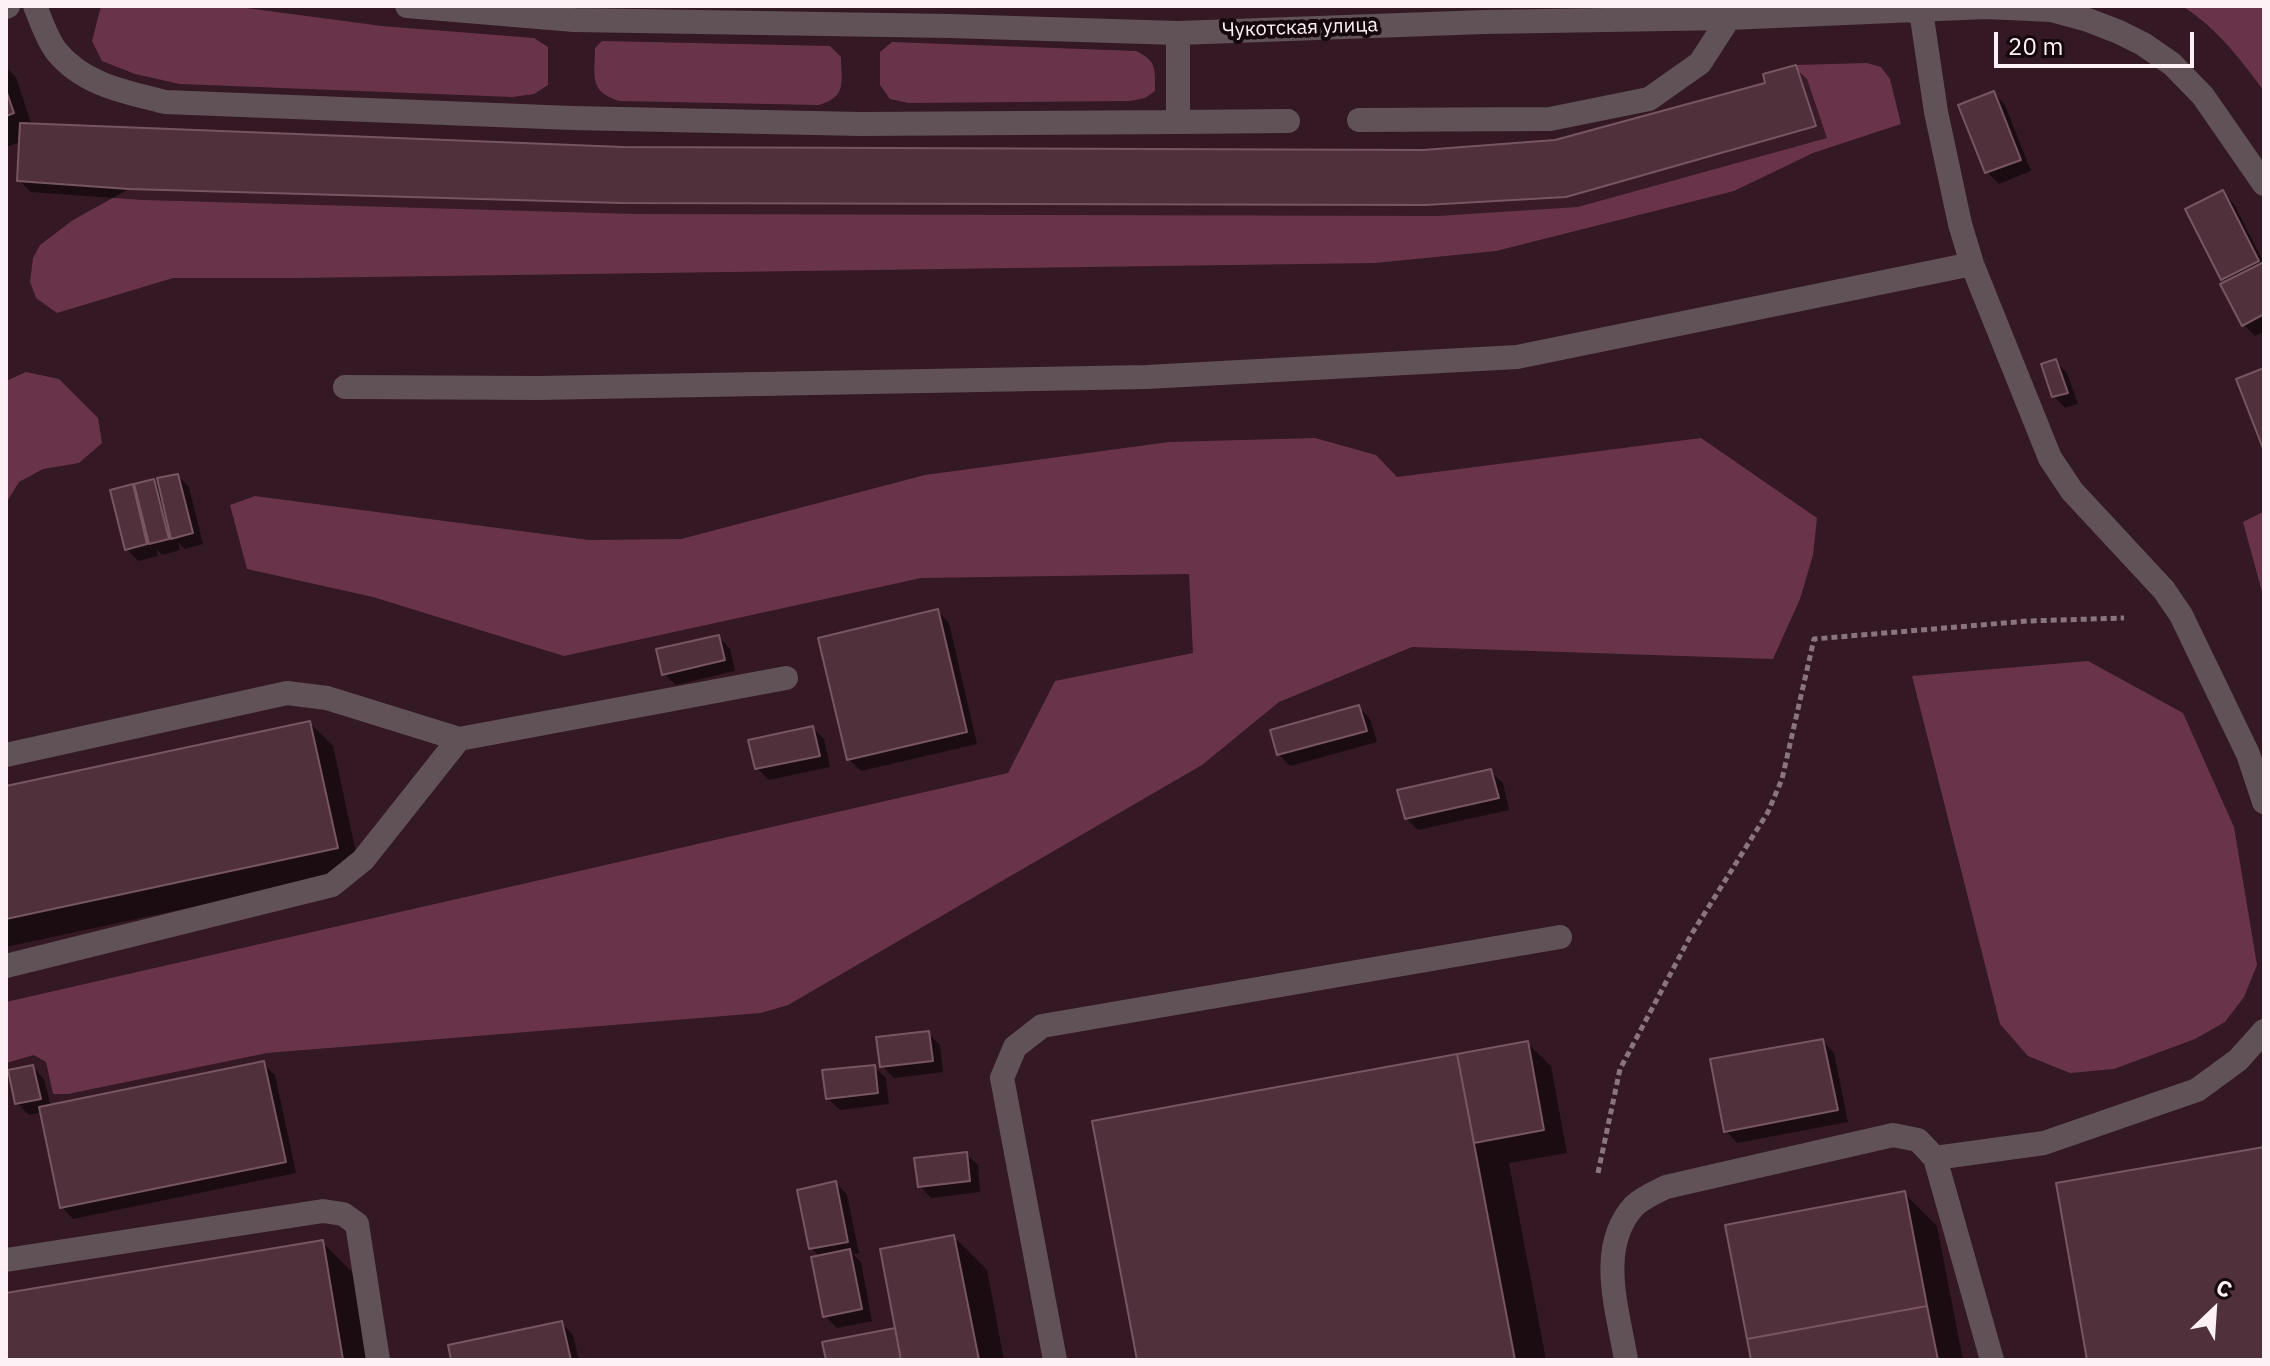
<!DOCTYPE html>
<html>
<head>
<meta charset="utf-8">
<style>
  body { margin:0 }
  #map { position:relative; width:2270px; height:1366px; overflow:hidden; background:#341823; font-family:"IBM Plex Sans",sans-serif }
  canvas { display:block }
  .frame { position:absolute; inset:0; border:8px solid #fdf1f5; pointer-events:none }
  .north { position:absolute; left:2174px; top:1270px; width:80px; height:80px; -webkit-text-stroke:6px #14080c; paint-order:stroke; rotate:25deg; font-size:22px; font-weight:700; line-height:32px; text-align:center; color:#fdf1f5 }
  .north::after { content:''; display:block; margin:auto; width:28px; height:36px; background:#fdf1f5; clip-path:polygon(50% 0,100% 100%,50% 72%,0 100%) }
  .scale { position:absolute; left:1994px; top:32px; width:200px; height:36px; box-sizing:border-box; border:4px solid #fdf1f5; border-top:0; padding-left:10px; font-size:24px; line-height:28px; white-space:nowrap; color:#fdf1f5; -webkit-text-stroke:6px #14080c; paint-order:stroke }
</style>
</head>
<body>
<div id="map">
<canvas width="2270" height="1366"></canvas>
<div class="frame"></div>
<div class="north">С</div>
<div class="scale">20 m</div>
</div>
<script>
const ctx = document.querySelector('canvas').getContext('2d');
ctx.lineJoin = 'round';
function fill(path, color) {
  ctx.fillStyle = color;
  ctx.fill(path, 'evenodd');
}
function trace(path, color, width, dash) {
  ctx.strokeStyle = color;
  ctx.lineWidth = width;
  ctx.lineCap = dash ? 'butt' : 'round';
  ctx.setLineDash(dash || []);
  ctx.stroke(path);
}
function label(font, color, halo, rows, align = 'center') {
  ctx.font = font + ' "IBM Plex Sans",sans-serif';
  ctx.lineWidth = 8;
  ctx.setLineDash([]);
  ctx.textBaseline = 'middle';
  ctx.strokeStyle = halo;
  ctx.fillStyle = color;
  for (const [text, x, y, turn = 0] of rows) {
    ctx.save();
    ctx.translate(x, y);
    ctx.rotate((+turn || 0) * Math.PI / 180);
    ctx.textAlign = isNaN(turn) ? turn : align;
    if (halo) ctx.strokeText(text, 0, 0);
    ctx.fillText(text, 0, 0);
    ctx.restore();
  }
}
const green = new Path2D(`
  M101 6H231L382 26 534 38 548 47V85L534 94 513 97 180 84 135 74 102 61 92 41Z
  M2182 6H2264V91C2241 60 2216 27 2182 6Z
  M602 41 830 46 841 57C841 82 848 96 819 105L619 101C588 91 595 76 595 48Z
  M892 42 1136 51C1157 61 1155 69 1155 91L1145 98 1130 101 909 103 890 99 880 85V52Z
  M1867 63 1881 67 1890 79 1901 124 1813 153 1734 191 1496 251 1375 263 297 278H173L57 313 36 298 30 282 33 258 40 245 73 220 129 189 621 203 1425 205 1566 197 1816 127 1796 65Z
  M26 372 59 379 98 418 102 443 79 463 43 469 19 482 6 503V381Z
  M1315 438 1376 455 1397 477 1701 438 1817 518 1813 555 1800 599 1773 659 1412 647 1279 702 1202 765 788 1005 761 1013 267 1053 68 1094H53L46 1062 34 1055 6 1063V1002L1008 773 1055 681 1193 653 1189 574 921 578 564 656 373 597 247 569 230 505 255 496 589 540 681 539 925 475 1169 442Z
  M2263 512 2264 513V599L2243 522Z
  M2088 661 2183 713 2234 827 2257 965 2244 997 2225 1022 2195 1039 2114 1069 2070 1073 2028 1056 2000 1024 1912 676Z`);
const shadow = new Path2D(`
  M6 67 16 77 32 126 623 149 1423 152 1556 142 1767 84 1795 68 1807 79 1827 138 1578 207 1438 216 634 214 142 200 31 192 19 180 21 142 6 147Z
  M1994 93 2005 105 2031 171 1999 184 1987 172Z
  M2222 192 2234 204 2264 263V332L2255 336 2244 325 2227 283 2223 279Z
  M2056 362 2067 373 2078 404 2065 408 2054 396Z
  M178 476 189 487 203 544 185 549 178 542 180 550 162 555 156 548 158 556 138 561 127 549 112 492 154 482 161 489Z
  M938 611 949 623 977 744 861 771 849 759Z
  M719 637 730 649 735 671 676 685 664 674Z
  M1359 707 1370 719 1377 742 1290 766 1279 754Z
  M310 723 333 746 360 871 6 947V788Z
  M813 728 824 739 830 767 769 780 757 768Z
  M1491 772 1503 783 1509 810 1418 830 1406 818Z
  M928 1033 940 1045 943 1072 894 1078 882 1066Z
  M1823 1041 1834 1053 1848 1122 1737 1143 1726 1131Z
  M1527 1043 1551 1066 1567 1153 1509 1163 1546 1360H1139L1457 1056 1459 1059Z
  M263 1063 275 1075 296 1173 73 1219 62 1207 42 1112 29 1115 17 1103 33 1067 44 1079 51 1107Z
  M874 1067 886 1078 889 1104 840 1110 828 1099Z
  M966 1154 978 1165 980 1192 931 1198 920 1186Z
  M836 1183 847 1195 859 1253 853 1254 861 1262 872 1321 837 1328 825 1316 820 1257 811 1248Z
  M1904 1193 1937 1226 1963 1360H1753Z
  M954 1237 987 1270 1004 1360H828L894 1330Z
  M322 1242 355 1275 369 1360H6V1295Z
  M562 1323 573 1335 579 1360H453Z`);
const building = new Path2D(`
  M1796 65 1816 126 1566 197 1425 205 621 203 129 189 17 181 20 123 623 147 1423 150 1555 140 1765 83 1763 74Z
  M6 90 14 113 6 116Z
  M1994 91 2021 160 1985 173 1958 105Z
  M2223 190 2259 261 2221 280 2185 209Z
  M2264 262V314L2242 326 2220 284Z
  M2056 359 2068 393 2052 397 2041 364Z
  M2264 368V451L2236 379Z
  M178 474 193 533 171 539 157 478Z
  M154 479 169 539 149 544 134 484Z
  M133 484 147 544 125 550 110 490Z
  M938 609 967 732 847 760 818 638Z
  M719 635 725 660 662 675 656 649Z
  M1359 705 1367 731 1277 755 1270 730Z
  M310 721 338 848 6 919V786Z
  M813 726 820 756 755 769 748 740Z
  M1491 769 1499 798 1405 819 1397 790Z
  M929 1031 933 1061 880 1067 876 1037Z
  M1823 1039 1838 1110 1724 1132 1710 1059Z
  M1528 1041 1544 1130 1474 1143 1457 1054Z
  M1457 1054 1515 1360H1137L1092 1121Z
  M264 1061 286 1162 60 1208 39 1107Z
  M33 1065 41 1099 15 1104 8 1070Z
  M875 1065 878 1093 826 1099 822 1070Z
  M2264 1147V1360H2087L2056 1183Z
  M967 1152 970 1181 918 1187 914 1158Z
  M836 1181 848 1242 809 1249 797 1190Z
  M1905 1191 1927 1306 1747 1339 1725 1225Z
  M954 1235 979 1360H901L880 1249Z
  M323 1240 343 1360H6V1293Z
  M850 1249 862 1309 823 1317 811 1257Z
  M1927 1306 1938 1360H1751L1747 1339Z
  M562 1321 571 1360H451L448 1345Z
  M895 1328 901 1360H826L822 1342Z`);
const path = new Path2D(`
  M1598 1173 1620 1069 1691 935 1768 812 1782 779 1814 639 2028 621 2124 618`);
const minor = new Path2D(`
  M35 6C41 20 47 40 57 52 84 85 126 92 165 102L572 118 861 124 1178 122V33
  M407 6 574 20 949 26 1178 33 1484 22 1729 18 1986 7 2051 10 2088 20 2119 32 2143 44 2172 64 2203 96 2264 184
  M6 7 8 6
  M1921 11 1936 112 1960 224 1972 264 2050 458 2072 491 2164 590 2181 615 2248 754 2264 802
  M1359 120 1550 119 1649 99 1700 63 1729 18
  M1178 122 1288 121
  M345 387 538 388 1147 377 1517 357 1972 264
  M6 755 287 693 327 698 459 739 786 678
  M6 966 332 885 363 860 459 739
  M1935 1158 2044 1143 2197 1090 2238 1060 2264 1031
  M6 1260 323 1211 343 1214 357 1224 378 1360
  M1055 1360 1002 1078 1015 1047 1042 1026 1560 937
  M1626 1360C1618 1310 1596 1248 1634 1206 1642 1198 1656 1192 1666 1187L1893 1135 1918 1140 1935 1158 1992 1360`);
const streetNames = [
  ["Чукотская улица",1300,28,-2]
];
fill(green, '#693449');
fill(shadow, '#0007');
fill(building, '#4f303b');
trace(building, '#775661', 2);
trace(path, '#8a757d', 5, [6, 4]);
trace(minor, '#615257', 24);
label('20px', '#fdf1f5', '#14080c', streetNames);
</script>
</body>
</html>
